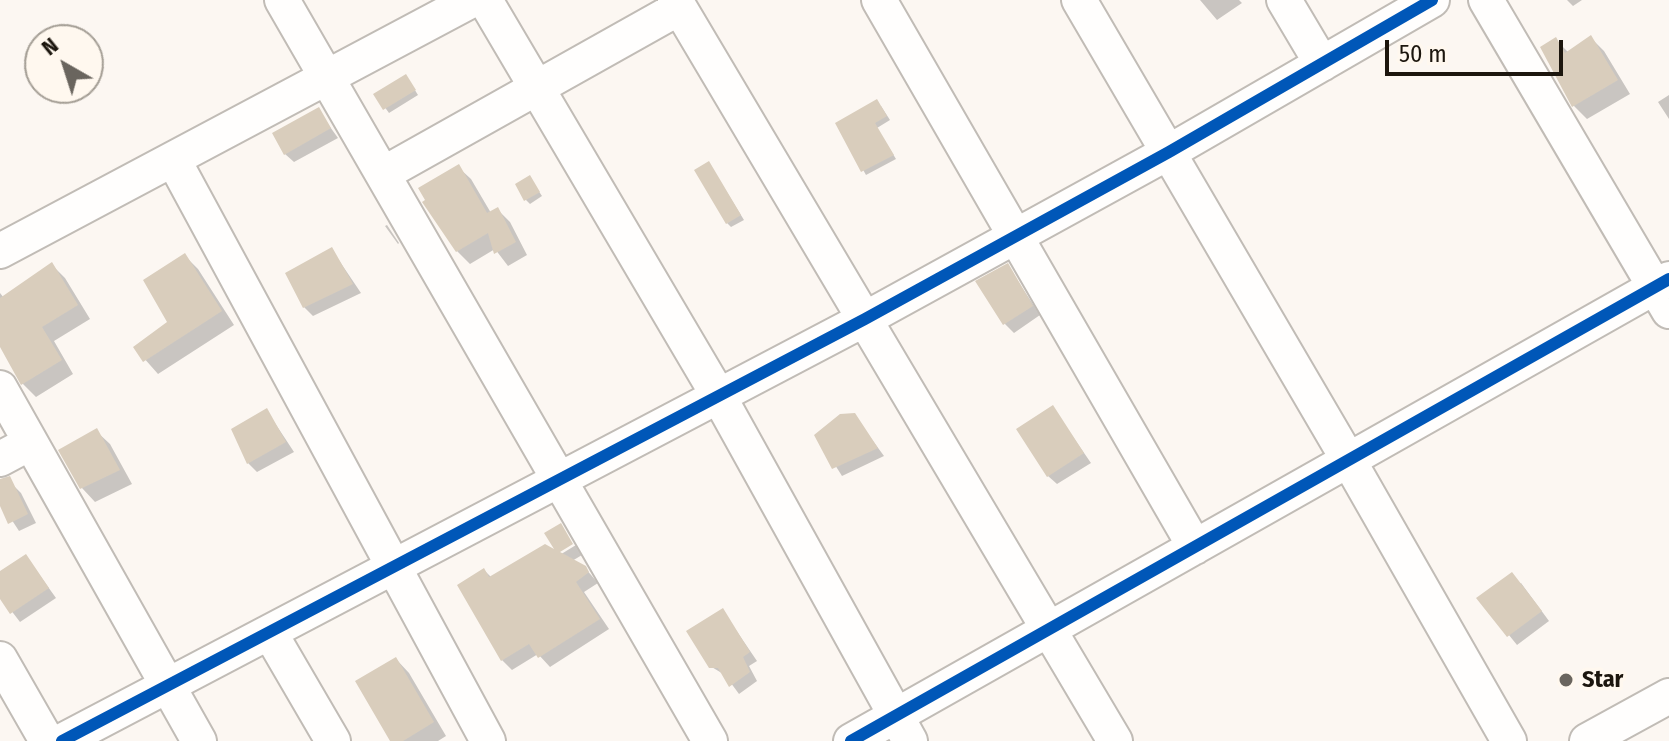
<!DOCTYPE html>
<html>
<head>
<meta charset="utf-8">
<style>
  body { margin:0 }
  #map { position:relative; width:1669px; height:741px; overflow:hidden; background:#fcf7f2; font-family:"Fira Sans Condensed",sans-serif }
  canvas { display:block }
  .north { position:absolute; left:24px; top:24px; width:80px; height:80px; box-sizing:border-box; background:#fff8ef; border:2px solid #a49e95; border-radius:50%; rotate:321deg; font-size:22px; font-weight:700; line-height:32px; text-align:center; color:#1c160e }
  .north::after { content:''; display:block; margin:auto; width:28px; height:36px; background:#6a655e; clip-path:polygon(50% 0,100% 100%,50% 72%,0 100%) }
  .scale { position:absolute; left:1385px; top:40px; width:178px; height:36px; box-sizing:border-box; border:4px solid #1c160e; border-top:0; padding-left:10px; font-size:24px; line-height:28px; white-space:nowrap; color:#1c160e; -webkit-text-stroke:6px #fff8ef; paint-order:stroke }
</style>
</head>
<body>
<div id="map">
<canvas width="1669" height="741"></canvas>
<div class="north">N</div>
<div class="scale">50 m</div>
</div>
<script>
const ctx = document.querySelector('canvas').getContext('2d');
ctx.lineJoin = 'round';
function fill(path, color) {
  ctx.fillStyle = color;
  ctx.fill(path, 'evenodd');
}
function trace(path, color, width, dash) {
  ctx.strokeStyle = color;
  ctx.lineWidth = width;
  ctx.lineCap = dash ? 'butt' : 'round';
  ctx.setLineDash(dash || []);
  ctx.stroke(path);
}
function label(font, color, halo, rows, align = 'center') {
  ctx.font = font + ' "Fira Sans Condensed",sans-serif';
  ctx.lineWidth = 7;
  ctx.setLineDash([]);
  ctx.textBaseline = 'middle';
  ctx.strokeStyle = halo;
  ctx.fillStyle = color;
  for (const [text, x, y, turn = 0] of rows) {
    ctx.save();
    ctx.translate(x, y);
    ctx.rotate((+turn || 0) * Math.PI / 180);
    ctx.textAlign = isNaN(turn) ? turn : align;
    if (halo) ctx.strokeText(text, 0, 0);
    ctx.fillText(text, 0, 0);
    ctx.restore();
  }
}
const shadow = new Path2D(`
  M1200 0H1239L1242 3 1217 20Z
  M1567 0H1582L1573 6Z
  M1590 37 1604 51 1630 94 1587 119 1574 106 1543 48 1556 40 1569 53Z
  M406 76 418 95 389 113 376 95Z
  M1669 95V119L1658 102Z
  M881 106 890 120 877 128 896 159 866 175 837 124Z
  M318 110 338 138 294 162 285 154Z
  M458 167 471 179 491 213 497 209 510 222 527 255 508 266 495 249 470 264 457 251 444 228Z
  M712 168 744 220 731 227 727 223Z
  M530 178 542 196 530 204 526 200Z
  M387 225 399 243 398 244 385 226Z
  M332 250 361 293 313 316 304 307Z
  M185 256 198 269 234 325 158 374 135 348 170 323Z
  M52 265 65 278 90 319 54 341 73 374 36 397 23 384 0 342V293L4 298Z
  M1008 266 1040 315 1014 333 1005 324Z
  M1053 408 1091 463 1057 484 1048 476Z
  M267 411 294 452 257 472 248 463 233 430Z
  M854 415 884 456 842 476 816 435Z
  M96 431 110 444 132 484 95 502 82 488Z
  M12 484 21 493 36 523 19 531 0 502V490Z
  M576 545 582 555 572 561 585 568 598 583 584 592 609 629 550 667 538 654 512 670 502 660 484 570 492 578 558 556Z
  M26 556 56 598 20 622 0 596V574Z
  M1521 583 1549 621 1517 645 1479 598Z
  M723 611 757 661 749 666 757 681 739 694 725 675 710 666Z
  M396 659 409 673 446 736 438 741H393Z`);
const building = new Path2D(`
  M1591 35 1618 80 1572 107 1540 47 1556 37 1565 53Z
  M406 74 416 90 383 110 373 94Z
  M877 99 887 116 875 123 894 155 861 172 835 123Z
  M319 107 331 128 284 155 272 133Z
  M709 161 741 215 726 224 694 170Z
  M459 164 487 213 498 207 516 242 494 254 488 233 456 252 422 202 425 200 418 188Z
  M530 175 540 192 524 201 515 184Z
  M332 247 353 284 303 308 285 273Z
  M185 253 222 311 143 362 133 347 167 322 143 280Z
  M52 262 78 305 42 327 62 360 21 385 0 347V298Z
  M1008 263 1033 306 1003 325 975 281Z
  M1053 405 1084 453 1047 477 1016 429Z
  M267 408 286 442 247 464 231 429Z
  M855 413 878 448 832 469 814 435 840 414Z
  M97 428 120 470 80 489 58 450Z
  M10 476 28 514 8 524 0 506V479Z
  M561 523 573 544 560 552 586 566 589 572 576 582 600 619 538 658 529 644 501 661 457 585 484 568 489 577 545 544 554 549 544 533Z
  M26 554 49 588 10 614 0 599V571Z
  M1512 572 1542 611 1507 637 1476 598Z
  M723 608 750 652 743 657 750 672 729 687 718 668H709L686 631Z
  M396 657 434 722 403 741H390L355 681Z`);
const minor = new Path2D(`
  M282 0 710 741
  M485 0 718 395 910 741
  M675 0 1115 741
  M879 0 1195 547
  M1079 0 1349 461 1509 741
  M1284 0 1322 64
  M1486 0 1669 311
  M173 159 488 741
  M383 174 679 8
  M0 251 472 0
  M0 388 199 741
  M0 459 30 443
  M270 633 333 741
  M0 659 47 741
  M62 741 865 319 1169 152 1432 0
  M851 741 1669 279
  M1587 741 1669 696`);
const cycleway = new Path2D(`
  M62 741 865 319 1169 152 1432 0
  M851 741 1669 279`);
const markers = [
  [1566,680,8,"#6a655e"]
];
const poiNames = [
  ["Star",1582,680]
];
fill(shadow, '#0003');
fill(building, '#d9cdbc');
trace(minor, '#c1bcb6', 38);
trace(minor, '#fffefd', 34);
trace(cycleway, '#0057b8', 12);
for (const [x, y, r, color] of markers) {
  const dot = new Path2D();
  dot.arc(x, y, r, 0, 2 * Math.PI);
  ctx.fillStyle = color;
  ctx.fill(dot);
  trace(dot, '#fff8ef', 3);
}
label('bold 24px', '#1c160e', '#fff8ef', poiNames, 'left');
</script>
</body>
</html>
